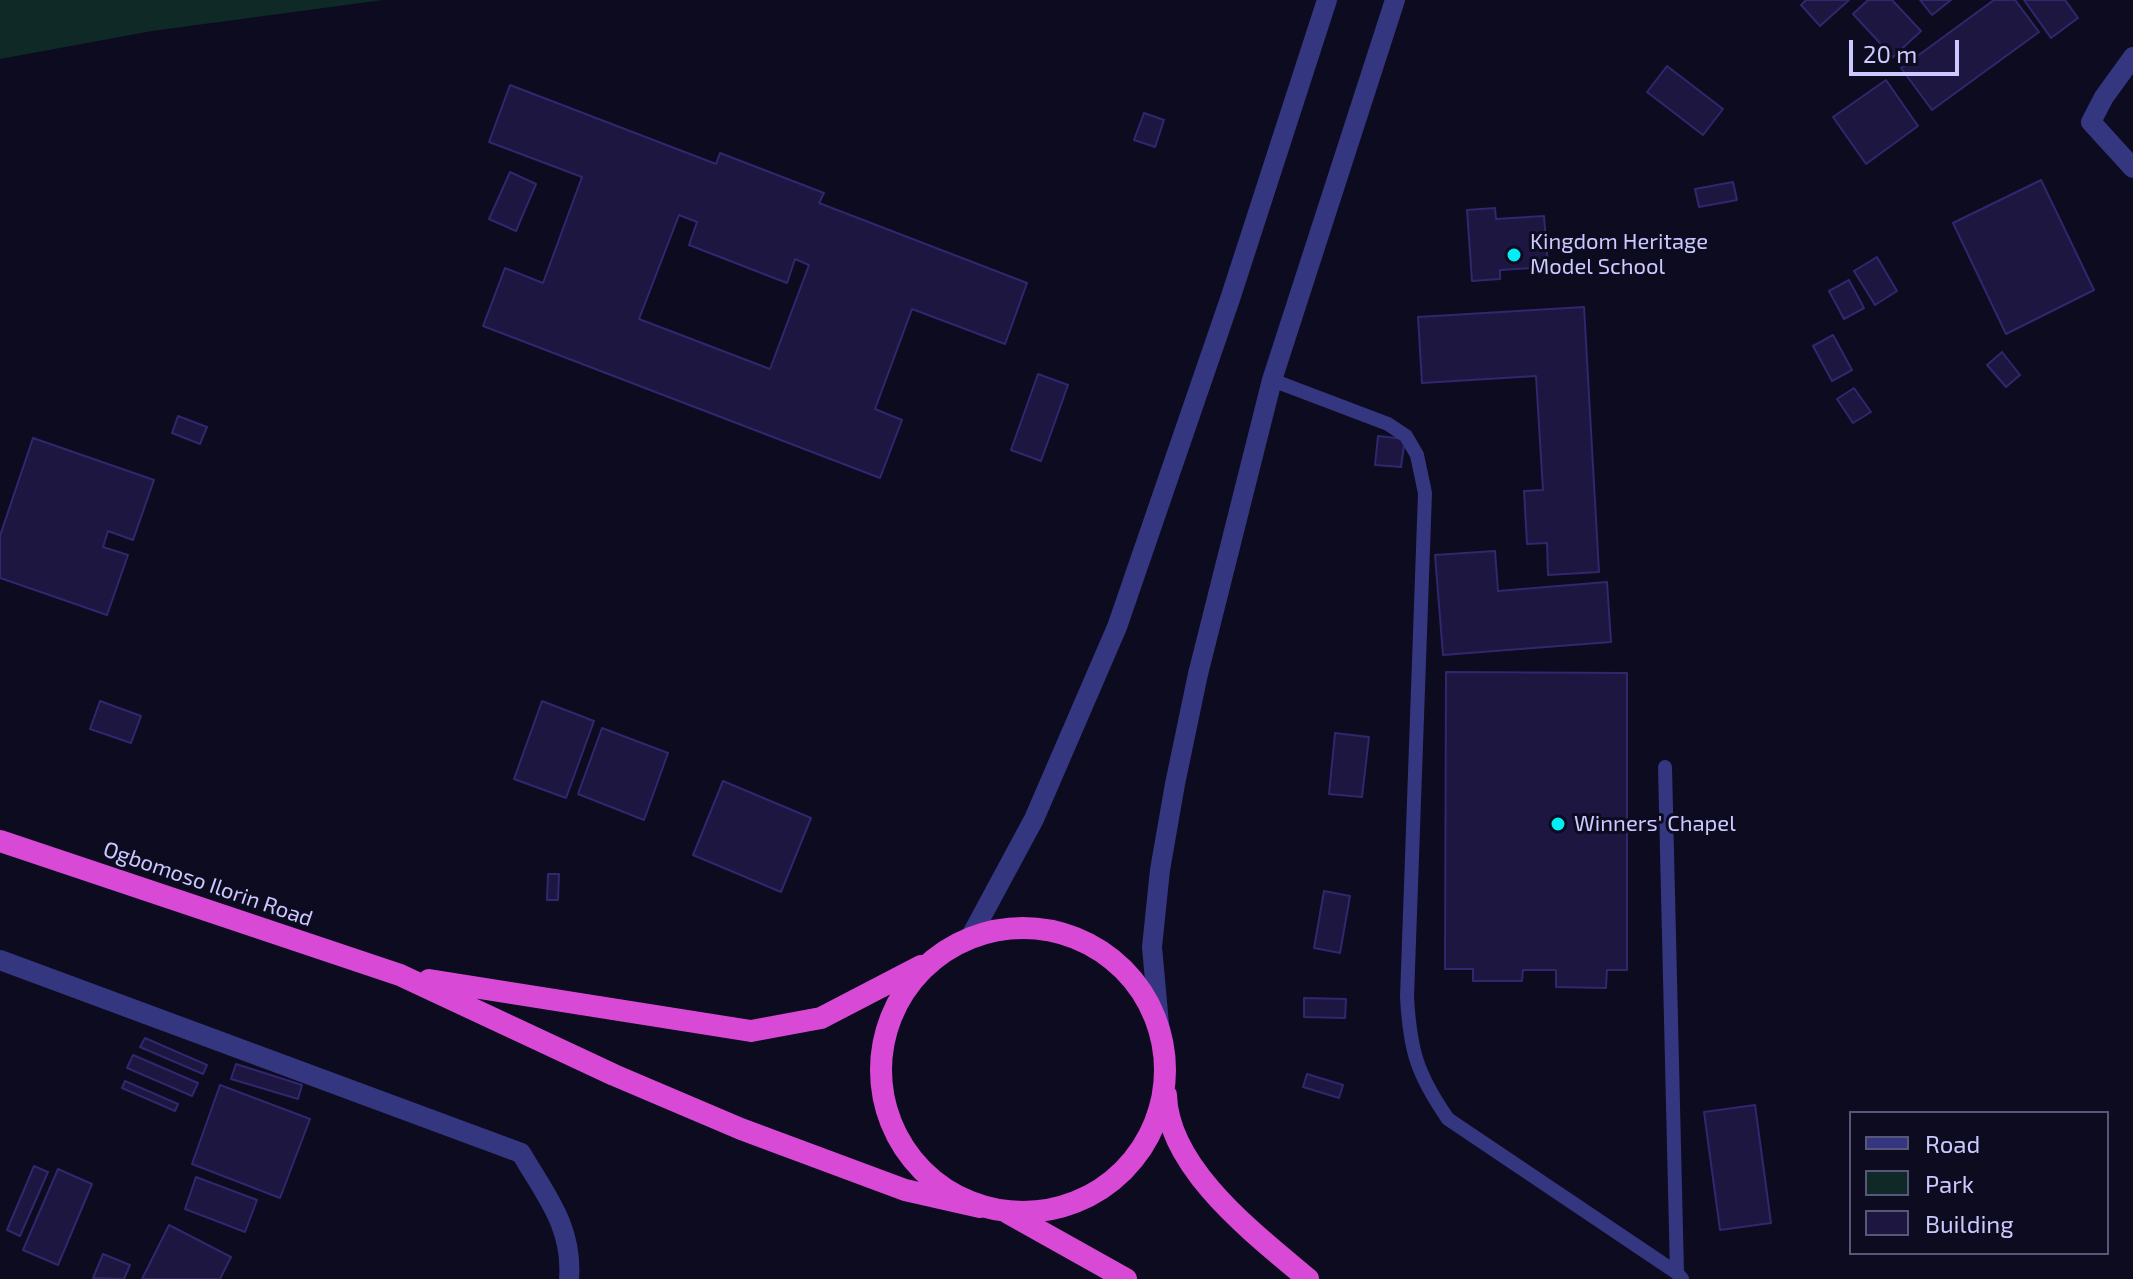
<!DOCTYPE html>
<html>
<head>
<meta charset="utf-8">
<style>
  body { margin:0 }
  #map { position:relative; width:2133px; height:1279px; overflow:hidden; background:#0d0b1f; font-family:"Exo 2",sans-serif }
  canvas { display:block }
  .legend { position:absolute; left:1849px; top:1111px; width:260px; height:144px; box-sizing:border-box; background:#0d0b1f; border:2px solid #595779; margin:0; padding:10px 14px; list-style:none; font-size:24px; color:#cbc9ff }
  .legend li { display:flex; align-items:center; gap:16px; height:40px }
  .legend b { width:40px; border:2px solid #595779 }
  .scale { position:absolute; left:1849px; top:40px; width:110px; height:36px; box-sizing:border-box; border:4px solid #cbc9ff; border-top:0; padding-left:10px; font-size:24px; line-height:28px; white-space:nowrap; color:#cbc9ff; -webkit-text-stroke:6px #0d0b1f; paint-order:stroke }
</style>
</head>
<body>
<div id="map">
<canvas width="2133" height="1279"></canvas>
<ul class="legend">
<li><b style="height:10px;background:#343680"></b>Road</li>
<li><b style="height:22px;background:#0e2926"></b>Park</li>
<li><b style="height:22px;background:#1c1641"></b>Building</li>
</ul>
<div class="scale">20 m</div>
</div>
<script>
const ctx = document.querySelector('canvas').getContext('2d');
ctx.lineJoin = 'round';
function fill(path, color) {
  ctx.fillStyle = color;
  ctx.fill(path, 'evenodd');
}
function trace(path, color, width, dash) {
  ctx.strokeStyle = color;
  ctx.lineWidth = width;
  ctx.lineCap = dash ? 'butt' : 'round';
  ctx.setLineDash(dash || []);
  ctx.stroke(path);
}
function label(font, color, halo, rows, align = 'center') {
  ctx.font = font + ' "Exo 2",sans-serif';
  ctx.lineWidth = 6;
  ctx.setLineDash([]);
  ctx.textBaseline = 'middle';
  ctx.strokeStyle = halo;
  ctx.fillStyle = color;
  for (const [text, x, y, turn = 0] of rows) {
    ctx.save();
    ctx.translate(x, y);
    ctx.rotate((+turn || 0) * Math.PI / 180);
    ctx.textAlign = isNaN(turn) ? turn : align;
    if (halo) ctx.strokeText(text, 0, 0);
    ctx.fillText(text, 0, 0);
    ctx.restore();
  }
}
const green = new Path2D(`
  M0 0H383L152 31 0 59Z`);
const building = new Path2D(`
  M1806 0H1849L1820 26 1801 5Z
  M1868 0H1892L1921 31 1893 57 1853 14Z
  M1920 0H1951L1932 15Z
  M1994 0H2015L2039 32 1932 110 1901 68Z
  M2024 0H2065L2078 18 2051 38Z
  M1667 66 1723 109 1703 135 1647 92Z
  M1886 80 1918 126 1866 164 1833 117Z
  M510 85 716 164 720 153 824 193 819 203 1027 283 1005 344 912 309 875 409 902 420 880 478 483 326 505 268 543 283 582 177 489 142ZM679 215 697 222 689 245 787 283 795 259 809 265 770 369 639 319Z
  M1144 113 1164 120 1155 147 1134 140Z
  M510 172 536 184 516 231 489 219Z
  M2041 180 2094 290 2006 334 1953 223Z
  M1733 182 1737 200 1699 207 1695 189Z
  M1495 208 1496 219 1544 216 1548 267 1500 270V279L1472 281 1467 210Z
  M1877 257 1897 291 1875 305 1854 271Z
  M1849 280 1864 308 1844 319 1829 291Z
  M1584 307 1599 572 1548 575 1547 543 1527 544 1524 491 1543 490 1536 376 1422 383 1418 317Z
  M1833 335 1852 370 1832 381 1813 346Z
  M2002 352 2020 375 2006 387 1987 365Z
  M1038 374 1068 385 1041 461 1011 450Z
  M1854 388 1871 412 1853 423 1837 399Z
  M178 416 207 427 200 444 172 433Z
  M1378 436 1405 439 1401 467 1375 465Z
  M33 438 154 480 133 540 108 531 103 547 128 555 107 615 0 578V536Z
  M1495 551 1498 591 1607 582 1611 642 1443 655 1435 555Z
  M1446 672 1627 673V970H1607L1606 988 1556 987V970H1523L1522 981H1473V969H1445Z
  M100 701 141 716 131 743 90 729Z
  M542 701 594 721 566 798 514 779Z
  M602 728 668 753 644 820 578 794Z
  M1335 733 1369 737 1362 797 1329 794Z
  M723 781 811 818 781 892 693 855Z
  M548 874H559L558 900H547Z
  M1324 891 1350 896 1340 953 1314 948Z
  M1304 998 1346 999 1345 1018 1304 1017Z
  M145 1038 207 1065 203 1074 140 1047Z
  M133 1055 198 1083 192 1096 127 1068Z
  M236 1064 302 1085 298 1099 231 1079Z
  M1307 1074 1343 1085 1339 1098 1303 1087Z
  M125 1081 178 1104 175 1111 122 1088Z
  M220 1085 310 1119 280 1198 192 1164Z
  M1755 1105 1771 1223 1720 1230 1704 1112Z
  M34 1166 48 1172 20 1236 7 1230Z
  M58 1169 92 1184 58 1265 23 1250Z
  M196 1177 257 1200 245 1232 185 1209Z
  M169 1225 231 1257 220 1279H142Z
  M103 1254 130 1265 124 1279 93 1278Z`);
const service = new Path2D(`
  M1272 380 1388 424 1406 436 1417 455 1425 493 1407 997C1410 1051 1417 1074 1448 1119L1677 1273 1682 1279
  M1665 767 1677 1273`);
const minor = new Path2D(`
  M2133 57 2104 97 2091 122 2133 168
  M0 960 521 1153C546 1196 573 1227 569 1279`);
const tertiary = new Path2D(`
  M971 936 1034 819 1117 627 1230 299 1327 0
  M1160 1035 1152 947 1160 870 1175 784 1198 674 1272 380 1395 0`);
const trunk = new Path2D(`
  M0 841 400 975 614 1075 741 1129 905 1190 980 1207
  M881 1070a142 142 0 1 1 284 0a142 142 0 1 1-284 0Z
  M429 980 751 1031 821 1018 921 966
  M1166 1095C1168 1169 1256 1235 1308 1279
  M1008 1213 1126 1279`);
const markers = [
  [1514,255,8,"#00eef4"],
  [1558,824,8,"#00eef4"]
];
const poiNames = [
  ["Kingdom Heritage",1530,242],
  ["Model School",1530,267],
  ["Winners' Chapel",1574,824]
];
const streetNames = [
  ["Ogbomoso Ilorin Road",208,884,19]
];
fill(green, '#0e2926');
fill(building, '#1c1641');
trace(building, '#30276e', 2);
trace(service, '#343680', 14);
trace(minor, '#343680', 20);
trace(tertiary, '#343680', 20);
trace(trunk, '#d84ad6', 22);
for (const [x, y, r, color] of markers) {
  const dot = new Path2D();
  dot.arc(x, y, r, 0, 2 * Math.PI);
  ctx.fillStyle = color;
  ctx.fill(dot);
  trace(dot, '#0d0b1f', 3);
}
label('22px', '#cbc9ff', '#0d0b1f', poiNames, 'left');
label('22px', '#cbc9ff', '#0d0b1f', streetNames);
</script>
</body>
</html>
